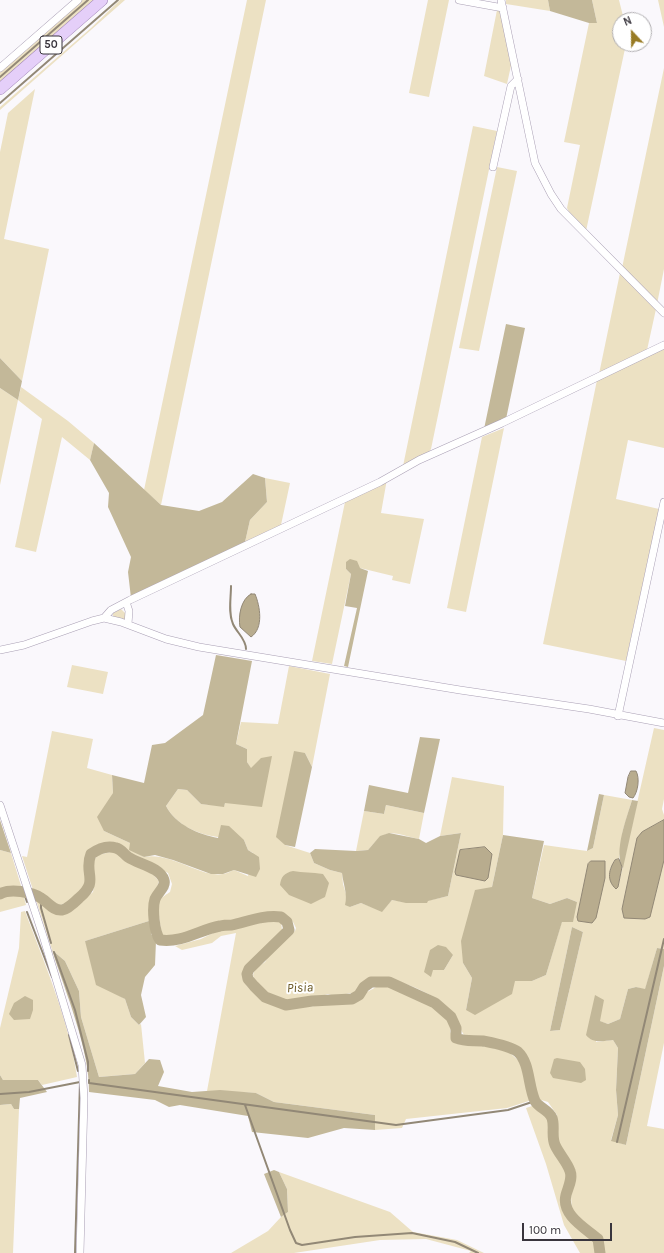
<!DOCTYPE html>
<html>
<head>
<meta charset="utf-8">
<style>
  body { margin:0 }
  #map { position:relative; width:664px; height:1253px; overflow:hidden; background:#faf8fc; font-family:Karla,sans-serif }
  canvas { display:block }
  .north { position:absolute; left:612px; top:12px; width:40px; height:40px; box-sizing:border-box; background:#fff; border:1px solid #b0aeb1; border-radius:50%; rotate:338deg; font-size:11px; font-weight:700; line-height:16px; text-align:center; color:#39353d }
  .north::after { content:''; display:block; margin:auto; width:14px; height:18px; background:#987b24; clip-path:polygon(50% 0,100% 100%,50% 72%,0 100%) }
  .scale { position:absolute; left:522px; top:1223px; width:90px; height:18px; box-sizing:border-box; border:2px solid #39353d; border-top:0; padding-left:5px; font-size:12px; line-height:14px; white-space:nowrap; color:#39353d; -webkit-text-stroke:3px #fff; paint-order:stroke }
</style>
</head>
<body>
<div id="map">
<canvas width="664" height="1253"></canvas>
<div class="north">N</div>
<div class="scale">100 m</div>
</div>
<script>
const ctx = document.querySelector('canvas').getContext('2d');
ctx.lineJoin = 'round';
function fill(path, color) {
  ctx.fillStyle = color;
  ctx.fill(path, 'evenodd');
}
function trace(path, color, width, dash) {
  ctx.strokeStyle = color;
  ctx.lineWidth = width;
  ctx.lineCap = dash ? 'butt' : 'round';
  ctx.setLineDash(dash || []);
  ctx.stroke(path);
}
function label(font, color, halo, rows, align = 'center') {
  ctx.font = font + ' Karla,sans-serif';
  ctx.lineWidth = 4;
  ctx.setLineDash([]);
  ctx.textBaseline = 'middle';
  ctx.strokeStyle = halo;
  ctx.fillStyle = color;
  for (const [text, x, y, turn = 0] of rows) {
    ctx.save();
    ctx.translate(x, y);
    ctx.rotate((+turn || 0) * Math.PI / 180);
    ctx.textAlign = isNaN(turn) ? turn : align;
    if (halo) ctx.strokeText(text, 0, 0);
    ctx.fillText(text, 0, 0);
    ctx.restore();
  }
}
const green = new Path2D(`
  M80 0H94L0 82V70Z
  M120 0H125L0 110V107L91 28Z
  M247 0H266L161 505 144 490Z
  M428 0H449L429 97 409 93Z
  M506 0H548L550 11 506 4Z
  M592 0H619L624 20H620V44H626L586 231 570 214 567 208 580 145 564 142 589 23H597Z
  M658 0H664V27Z
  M497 10 502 12 512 61 507 84 484 76Z
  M664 68V269L657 304 622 268Z
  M35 89 4 239 49 249 22 381 0 358V152L8 113Z
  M473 126 497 131 431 449 427 455 403 466Z
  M497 167 517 171 479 351 459 348Z
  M620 273 656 309 647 350 599 374Z
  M664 348V448L628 440 616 499 659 509 626 661 543 644 597 380Z
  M21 387 68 421 94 443 90 460 62 437 36 552 15 547 42 419 18 400 0 485V388L18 400Z
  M504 428 466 612 447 608 482 437Z
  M265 478 290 483 281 525 245 542 250 520 267 502Z
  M387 479 381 513 424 519 410 584 392 580 393 576 360 568 346 569 351 574 332 664 312 661 345 502Z
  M121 609 125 613V620L113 617V613Z
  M72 665 108 672 103 694 67 687Z
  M289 666 330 674 312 767 305 753 285 845 310 853 314 863 330 870 342 873 343 884 350 907 361 903 382 911 392 900C412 904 429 901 448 896L461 833 440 836 452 777 504 786 503 835 492 887 463 963 472 978 466 1010 515 981H532L546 975 562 921 577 902 567 898 550 904 532 898 544 845 587 851 593 848 604 795 632 800 623 830 619 859 615 860 610 869 618 887 654 728 664 730V799L662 809 664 815V949L657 948 645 990 636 987 628 989 620 1019 608 1024 599 1021 601 1013 595 996 596 1042 613 1040 618 1048 616 1090 618 1115 611 1140 626 1145 664 966V1043L647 1126 664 1129V1253H603V1246L601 1239 572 1211 571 1197 574 1174 568 1157 556 1142 557 1115 548 1102 538 1099C528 1062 530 1044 486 1038 478 1036 471 1037 464 1035 458 1025 453 1014 445 1006 434 993 387 973 371 979 364 981 361 987 358 992L334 996 328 994C302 1002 286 1007 264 990 259 986 254 981 253 975L255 969 265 962 273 949 295 931 296 928 293 922 280 912 256 915 201 928 176 937 165 938 162 935C161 928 156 905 160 900 162 897 167 894 170 892L172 884 168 873C157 867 145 864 135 857 130 854 126 847 121 845 114 842 109 845 103 846 72 848 95 873 87 887 81 896 66 904 56 906L38 891 33 890 22 856 27 857 52 731 93 739 87 768 112 775 113 793 104 831 130 843 134 851 144 857C172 852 200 878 223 874 226 874 231 871 234 870L248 876 253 853 248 850 244 840C215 838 181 834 166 806L178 789 187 790 201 804 224 806 225 803 251 769 247 762V749L236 744 241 722 278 724ZM572 927 583 932 560 1030 550 1031ZM453 955 444 970H433Z
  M386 805 424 813 419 839C391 833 388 826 368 850L356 851 364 811 384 814Z
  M0 850 11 853 22 889 12 888 0 891Z
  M115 851 139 868 149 870 159 881 152 902V920L85 941 115 993 125 999 131 1017 139 1025 141 1024 145 1063 135 1074 99 1077 81 1017 79 991 65 961 52 950 36 900C66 922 67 913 93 892L95 880 93 861 98 855Z
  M8 894 12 895 18 894 24 897 26 905 0 912V899Z
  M25 911C45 965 69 1020 77 1077L42 1085 38 1080H3L0 1075V1028L19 948 21 912Z
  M274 919 281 921 282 930C272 948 248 956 243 978L247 986 258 995 274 1005 290 1008 340 1004 358 1001 367 992 378 986 386 985 399 989 414 999 437 1008 453 1026 450 1031 453 1039 459 1043 489 1047 509 1052 521 1063 532 1100 507 1108 406 1119 402 1128 375 1130V1115L274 1102 256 1093 207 1091 236 933 221 936 212 943 182 950 175 946 201 939 221 929Z
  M11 1104 14 1109H19L13 1253H0V1105Z
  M535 1105C539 1108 547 1112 549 1117 553 1123 549 1131 550 1138 553 1161 581 1171 562 1195 563 1203 564 1213 570 1219 580 1231 597 1234 595 1253H580L564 1225 546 1164 526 1108Z
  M279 1172 390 1212 413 1232 457 1240 484 1253H469L471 1251 426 1239 380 1240 294 1253H231L268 1231 281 1217 288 1212 287 1189Z`);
const forest = new Path2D(`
  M548 0H592L597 23H589L550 11Z
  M506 324 525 328 506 419 484 429Z
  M0 358 22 381 18 400 0 388Z
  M94 443 161 505 199 511 222 502 253 474 265 478 267 502 250 520 245 542 131 598 128 572 131 557 108 507 109 493 90 460Z
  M350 559 357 561 360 568 368 571 348 667 344 666 357 608 345 606 351 574 346 569V562Z
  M216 655 252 661 236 744 247 749V762L251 768 261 758 272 756 262 807 225 803 224 807 201 804 187 790 178 789 166 806C176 825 198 834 218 838L221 825 229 826 244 840 248 850 259 857 260 869 256 877 234 870 223 874H211L173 860 155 855 144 857 129 850 130 843 104 831 97 817 113 793 112 775 144 783 152 745 165 743 203 715Z
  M420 737 440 739 424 813 386 805 384 814 364 811 369 785 408 793Z
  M294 751 305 753 312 767 295 847 285 845 276 837Z
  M599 794 604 795 593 848 587 851Z
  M632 800 638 801 623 868C613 853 627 817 632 800Z
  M0 820 11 853 0 850Z
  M389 833 419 839 426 843 440 836 461 833 448 896 428 901 427 903H406L392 900 382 912 361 903 350 907 345 905C348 894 343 884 342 873L330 870 314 863 310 853 315 849 356 851 368 850 380 836Z
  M503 835 544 841 532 898 550 904 567 898 577 902 573 922H562L546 975 532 981H515L512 994 475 1015 466 1010 472 978 463 963 461 941 475 890 492 887Z
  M293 871C303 873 312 872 323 874L329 883 325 897 311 904 289 895 280 885C281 877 284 873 293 871Z
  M152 920 151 934 156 941 155 965 145 977 141 995 146 1017 139 1025 131 1017 125 999 96 985 85 941Z
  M572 927 583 932 560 1030 550 1031Z
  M438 945 446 947 453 955 444 970H433L431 977 424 972 430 950Z
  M657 948 664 949V966L626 1145 611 1141 618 1115 616 1090 618 1048 613 1040C603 1041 593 1044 586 1035L595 995 604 1000 600 1021 608 1024 620 1019 628 989 636 987 645 989Z
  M52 950 65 961 79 991 81 1017 99 1077 135 1074 149 1059 160 1060 164 1072 158 1086 192 1092 220 1090 256 1093 274 1102 375 1115V1130L344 1128 308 1138 252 1132 248 1116 180 1105 169 1107 155 1100 89 1092C90 1050 65 991 52 950Z
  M25 996 33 1000V1010L30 1019 14 1020 9 1014 14 1003Z
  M557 1058 580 1062 585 1069 586 1080 581 1083 553 1078 550 1073 554 1059Z
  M0 1075 3 1080H38L47 1092 20 1098 19 1109H14L11 1104 0 1105Z
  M274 1170 279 1172 287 1189 288 1212 281 1217 264 1174Z`);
const water = new Path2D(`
  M251 594H255C260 606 264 628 251 637L240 627C238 616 241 599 251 594Z
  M631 771H636C640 778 638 792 633 798L629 797 625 793 628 777Z
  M664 820V860L650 917 645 919 624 918 622 909 637 838 642 832Z
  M485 847 492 854 488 878 485 881 456 875 455 872 460 850Z
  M619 859 622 867 618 887 616 889C606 880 609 869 615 860Z
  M591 861H605V878L596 918 592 923 578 921 577 917 588 864Z`);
const stream = new Path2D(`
  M0 77 88 0
  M0 103 118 0
  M231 586C231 598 228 613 233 624 237 633 246 639 246 649
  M24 893 27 902
  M41 898V908L51 943
  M27 912 52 977
  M54 952 75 1010 88 1062V1071
  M69 1035 78 1071
  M89 1080V1083L396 1125 508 1110 535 1101
  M0 1094 29 1092 80 1082
  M245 1105 290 1230 296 1243 302 1245 355 1237 412 1233 455 1242 478 1253
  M617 1142 664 939
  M75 1253 80 1082`);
const river = new Path2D(`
  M0 894C10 888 32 892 41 898 48 902 53 911 62 910 68 909 75 902 79 898 100 881 83 873 91 854 98 849 107 845 116 848 121 849 124 854 128 857 138 864 160 867 164 880 166 887 158 892 155 899 152 908 154 932 160 940 182 943 199 930 220 926 224 925 228 925 232 925 249 921 263 915 281 917L287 922 289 930 249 969 247 974 248 979 254 986 265 997 286 1005 312 1001 352 999 359 995 364 987 371 982H389L435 1003 451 1017 456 1028V1038C465 1042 474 1040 483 1041 493 1043 510 1046 518 1052 530 1063 528 1086 535 1101 539 1108 549 1110 552 1118 555 1126 551 1136 555 1145 559 1154 567 1162 570 1171 573 1179 568 1187 566 1195 561 1215 585 1228 598 1239L600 1253`);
const minor = new Path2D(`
  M459 0 503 8
  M501 0 535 163 551 194 561 209 664 313
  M0 68 78 0
  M493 167 511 86 518 79
  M126 602 129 611 128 624
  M104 618 111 610 130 600 380 482 419 460 502 423 664 345
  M0 650 24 645 92 621 104 618 121 622 166 639 199 647 460 690 589 709 664 723
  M618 716 664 502
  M0 805 44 939 82 1065 84 1098 80 1253`);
const primary = new Path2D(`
  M0 89 102 0`);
const shields = [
  [51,45,22]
];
const shieldNames = [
  ["50",51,45]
];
const waterNames = [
  ["Pisia",300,988,-2]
];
fill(green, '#ece1c3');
fill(forest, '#c3b899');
fill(water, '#b8ac8e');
trace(water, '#928876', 1);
trace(stream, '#928876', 2);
trace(river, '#b8ac8e', 11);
trace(minor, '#a99fb4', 8);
trace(primary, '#9e84b5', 12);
trace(minor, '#fff', 7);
trace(primary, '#e5cff9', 11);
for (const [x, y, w] of shields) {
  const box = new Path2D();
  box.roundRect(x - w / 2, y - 9, w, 18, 3);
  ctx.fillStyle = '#fff';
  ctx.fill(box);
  trace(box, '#39353d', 1);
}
label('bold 11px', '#39353d', null, shieldNames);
label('italic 13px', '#63511c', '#fff', waterNames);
</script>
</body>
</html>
